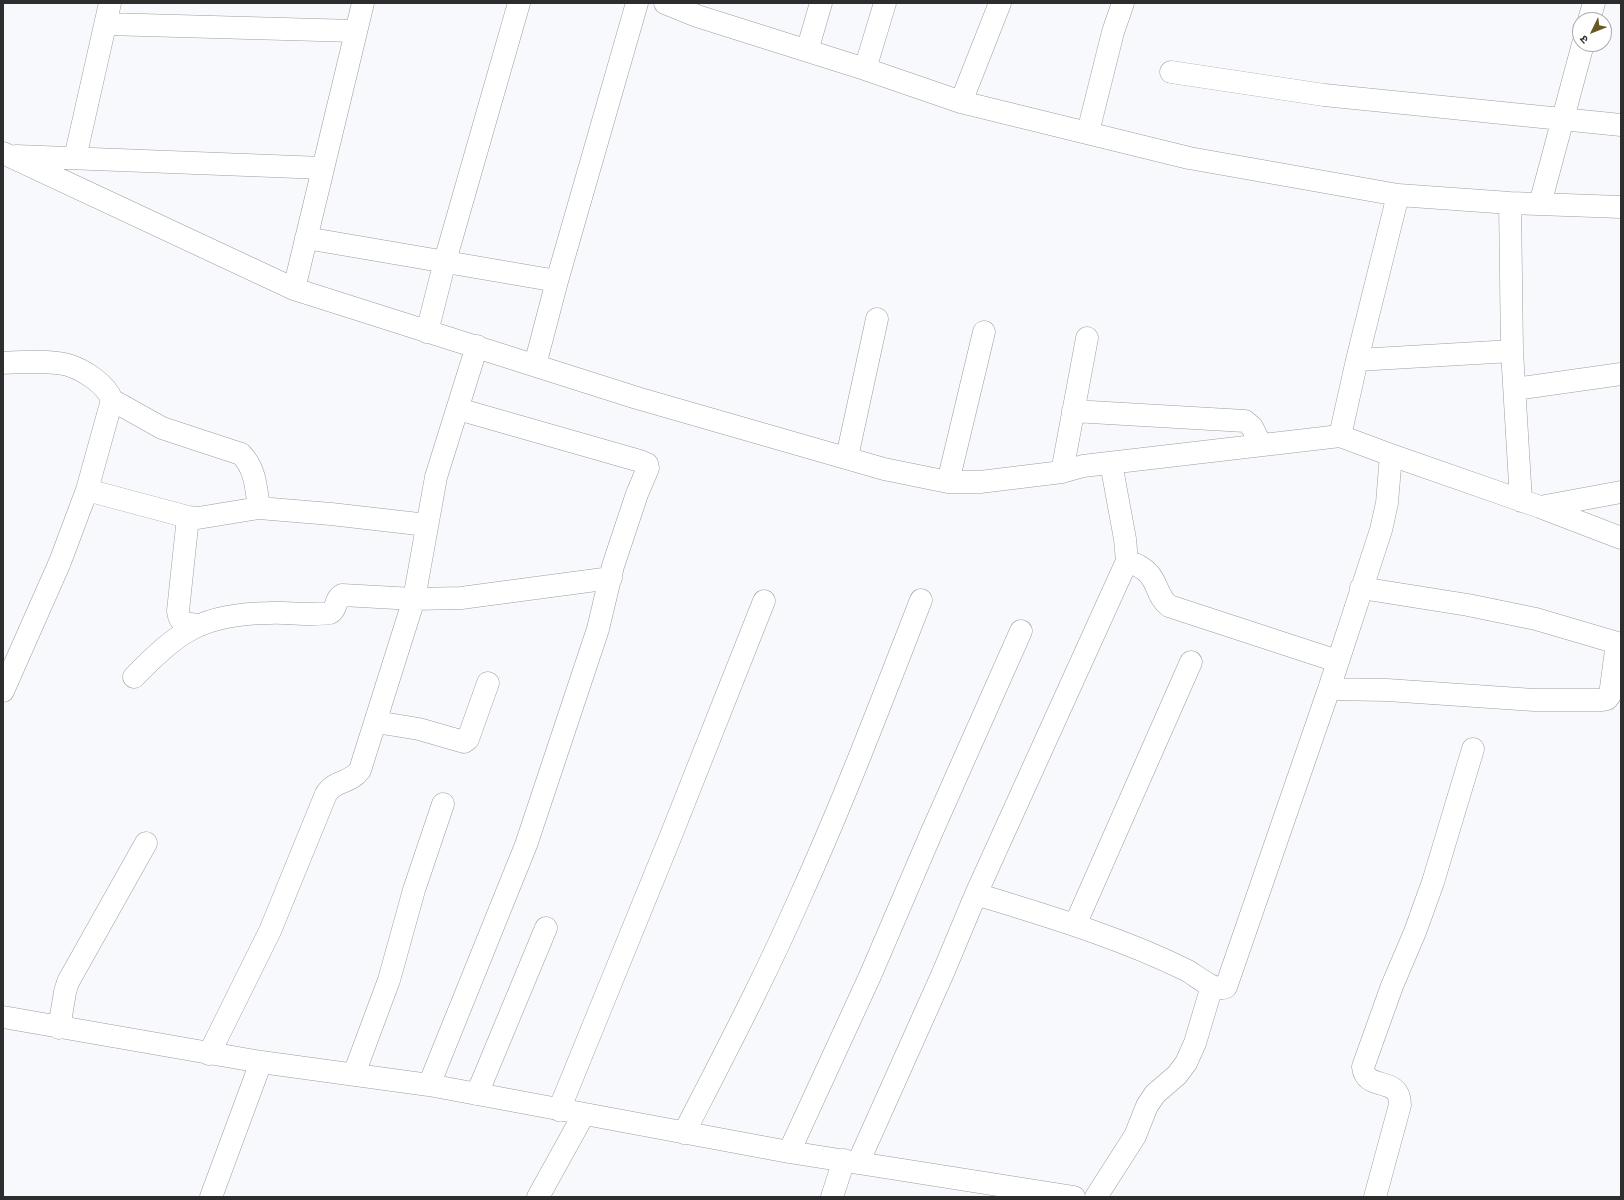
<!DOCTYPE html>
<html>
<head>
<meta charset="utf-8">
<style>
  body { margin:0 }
  #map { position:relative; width:1624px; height:1200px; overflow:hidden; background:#f8f9fc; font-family:"Public Sans","Noto Sans Devanagari",sans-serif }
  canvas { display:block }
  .frame { position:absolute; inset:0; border:4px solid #2d2d2e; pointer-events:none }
  .north { position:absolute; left:1572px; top:12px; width:40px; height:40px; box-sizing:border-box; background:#fff; border:1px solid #ababab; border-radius:50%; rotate:227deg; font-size:11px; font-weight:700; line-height:16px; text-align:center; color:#2d2d2e }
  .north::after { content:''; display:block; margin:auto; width:14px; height:18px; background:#695725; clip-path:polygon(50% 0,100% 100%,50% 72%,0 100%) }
</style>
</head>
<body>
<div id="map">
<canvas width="1624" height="1200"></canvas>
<div class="frame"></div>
<div class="north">उ</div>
</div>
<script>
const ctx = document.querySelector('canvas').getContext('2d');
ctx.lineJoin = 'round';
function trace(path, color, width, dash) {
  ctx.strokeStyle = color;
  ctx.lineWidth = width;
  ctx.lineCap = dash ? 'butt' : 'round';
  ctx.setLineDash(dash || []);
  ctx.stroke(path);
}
const minor = new Path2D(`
  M665 3 697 16 865 69 961 102 1189 158 1398 195 1357 360 1340 436
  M1589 20 1594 3
  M106 24 355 31
  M807 51 821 3
  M865 69 885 3
  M1171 72 1324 95 1621 125
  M961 102 1000 3
  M1088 132 1113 32 1123 3
  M3 153 294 289 637 398 884 469 948 482H980L1062 472 1083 466 1340 436 1391 455 1540 507 1621 538
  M16 156 323 168
  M75 158 110 3
  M1398 195 1510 203 1621 207
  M1510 203 1512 351 1521 501
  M1540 204 1583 44
  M306 238 557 281
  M294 289 363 3
  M427 332 445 261 519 3
  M1357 360 1512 351
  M3 363C21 362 50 360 68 365 84 370 106 384 112 400L87 490 188 517 198 518 259 508 331 514 427 525
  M535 365 557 281 637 3
  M1515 389 1621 374
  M112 400 162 428 241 454C256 469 256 489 259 508
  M1073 411 1245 421 1252 427 1261 445
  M847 457 877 319
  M1062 472 1087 338
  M948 482 984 332
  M1540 507 1621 492
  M188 517 178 611C180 626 187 623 199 625
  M1127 561C1135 564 1143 567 1149 574 1158 584 1158 598 1169 606L1337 661
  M1361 588 1468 605 1536 619 1621 644
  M134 677C179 631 202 614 269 613 289 612 310 616 330 613 338 609 334 599 342 595L414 599 461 598 611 578
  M1329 689 1387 690 1534 700H1602L1607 699 1610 695 1617 643
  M3 691 60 562 87 490
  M376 722 419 729 464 742 468 739 488 683
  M976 894C1047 916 1119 937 1186 970 1196 975 1215 993 1226 987L1329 689 1381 530 1387 503 1391 455
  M1075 925 1191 662
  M3 1017 261 1062 429 1085 789 1152 1074 1197
  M59 1028 65 992 68 982 146 843
  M209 1054 270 931 326 794C336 779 350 784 360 770L414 599 436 477 477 346
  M354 1074 389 980 414 890 443 804
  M429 1085 526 845 598 629 613 566 637 494 648 468 647 464 640 461 458 409
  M477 1094 546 928
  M559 1110 670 838 764 601
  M684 1133C724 1055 765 977 800 897 844 800 882 700 921 600
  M789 1152 870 976 930 836 1021 631
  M858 1163 943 973 976 894 1127 561 1125 539 1111 463
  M211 1197 261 1062
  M538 1197 584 1114
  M832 1197 844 1160
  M1096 1197 1135 1136 1147 1106 1155 1094 1177 1075 1186 1063 1195 1043 1212 986
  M1375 1197 1400 1105C1400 1074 1366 1093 1363 1067L1392 986 1415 932 1433 882 1473 749`);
trace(minor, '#9c9d9f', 23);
trace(minor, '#fff', 22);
</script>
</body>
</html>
